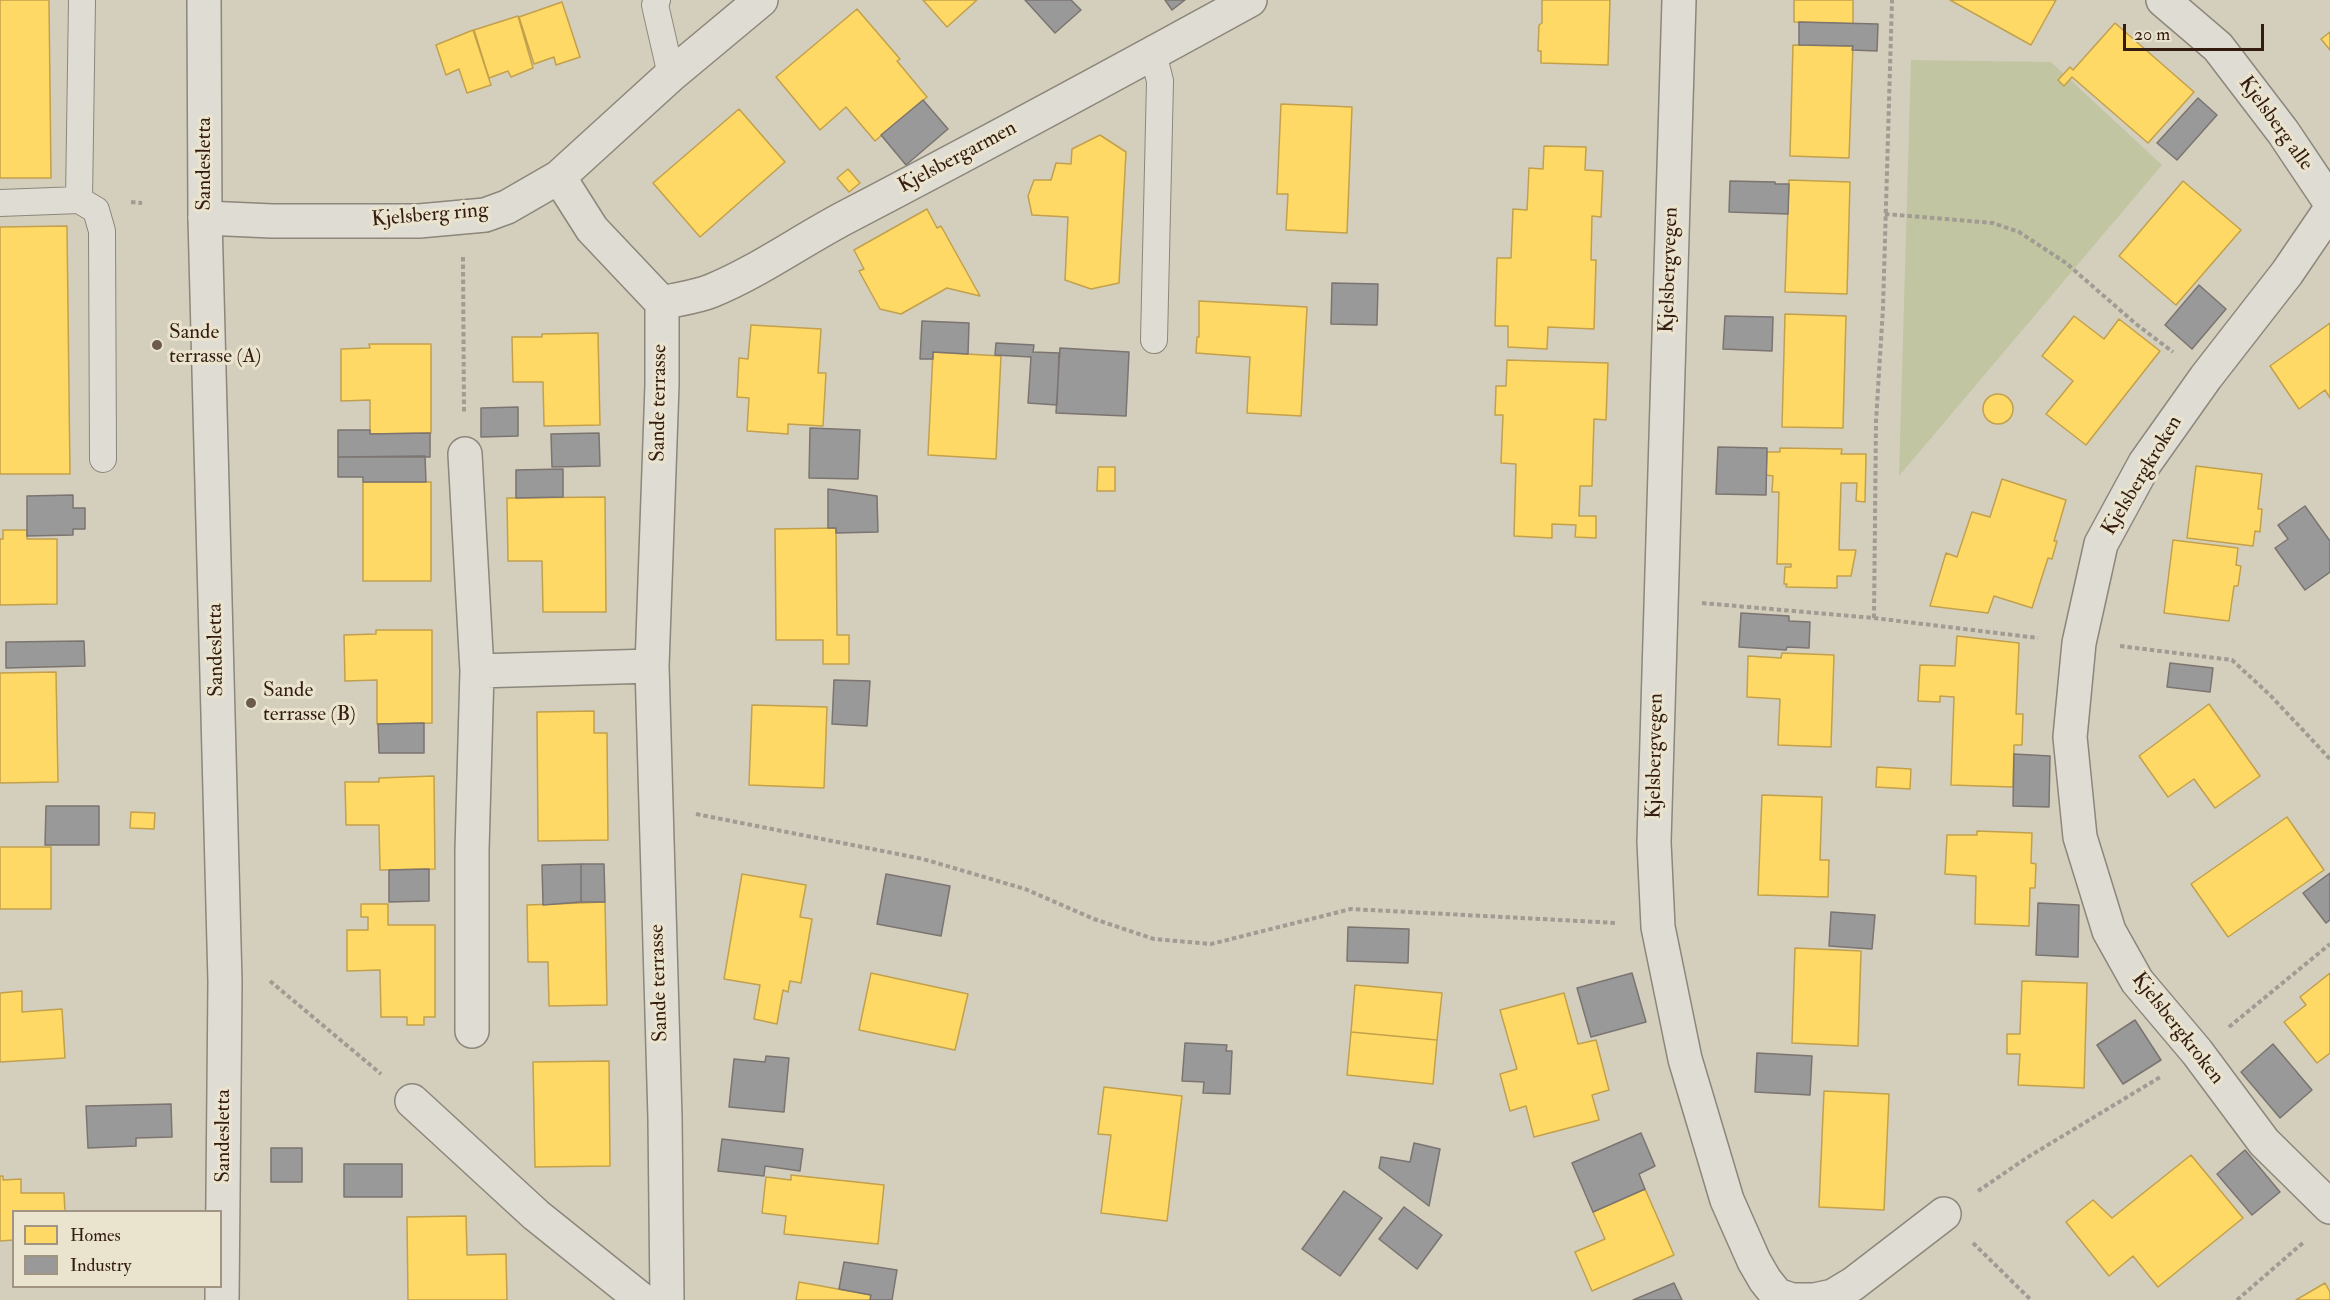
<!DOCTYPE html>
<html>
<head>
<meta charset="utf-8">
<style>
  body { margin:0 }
  #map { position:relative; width:2330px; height:1300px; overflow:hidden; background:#d4cfbd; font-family:"IM FELL Double Pica",serif }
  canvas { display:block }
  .legend { position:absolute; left:12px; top:1210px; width:210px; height:78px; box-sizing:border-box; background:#eae4ce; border:2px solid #a19482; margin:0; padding:8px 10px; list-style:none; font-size:18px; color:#341c10 }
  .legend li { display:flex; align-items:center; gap:12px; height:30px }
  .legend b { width:30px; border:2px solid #a19482 }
  .scale { position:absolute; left:2123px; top:24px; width:141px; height:27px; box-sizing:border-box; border:3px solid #341c10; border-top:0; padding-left:8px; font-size:18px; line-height:21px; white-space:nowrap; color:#341c10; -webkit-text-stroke:4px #eae4ce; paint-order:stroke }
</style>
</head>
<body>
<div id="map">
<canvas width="2330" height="1300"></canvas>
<ul class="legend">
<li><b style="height:16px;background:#ffd966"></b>Homes</li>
<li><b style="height:16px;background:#999"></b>Industry</li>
</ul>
<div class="scale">20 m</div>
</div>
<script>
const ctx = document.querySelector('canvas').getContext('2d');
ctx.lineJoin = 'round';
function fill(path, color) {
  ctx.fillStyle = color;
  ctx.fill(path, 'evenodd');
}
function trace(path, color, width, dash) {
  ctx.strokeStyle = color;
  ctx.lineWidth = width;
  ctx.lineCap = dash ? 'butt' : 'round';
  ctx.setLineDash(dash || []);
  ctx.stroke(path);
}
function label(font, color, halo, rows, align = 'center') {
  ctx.font = font + ' "IM FELL Double Pica",serif';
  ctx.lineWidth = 6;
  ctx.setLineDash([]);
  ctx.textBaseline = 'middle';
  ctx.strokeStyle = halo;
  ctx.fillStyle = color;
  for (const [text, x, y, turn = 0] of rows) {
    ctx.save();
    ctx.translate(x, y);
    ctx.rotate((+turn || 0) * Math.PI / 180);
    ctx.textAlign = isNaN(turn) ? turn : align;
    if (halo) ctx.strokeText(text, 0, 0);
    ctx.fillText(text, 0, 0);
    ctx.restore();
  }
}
const green = new Path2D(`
  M1911 60 2051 62 2162 165 1899 476Z`);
const homes = new Path2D(`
  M0 0H49L51 178H0Z
  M923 0H977L947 27Z
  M1542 0H1610L1608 65 1541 63V51H1538L1539 25 1542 23Z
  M1794 0H1853V24L1794 22Z
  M1950 0H2056L2031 45Z
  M562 2 580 57 556 65 554 57 534 64 519 17Z
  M857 9 900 59 897 61 927 97 875 141 846 107 820 130 776 77Z
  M518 16 533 68 511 77 508 71 489 78 474 30Z
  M2115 23 2194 92 2148 143 2072 77 2064 86 2058 80 2070 67 2073 70Z
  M473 30 491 85 467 93 459 69 446 75 436 45Z
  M2330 32V50L2321 39Z
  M1793 45 1853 46 1849 158 1790 156Z
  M1281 104 1352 107 1347 233 1286 230 1288 194H1277Z
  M739 109 785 162 700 237 653 183Z
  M1100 135 1126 152 1119 283 1091 289 1065 280 1068 217 1032 215 1028 196 1034 180H1051L1056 163 1071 164 1072 149Z
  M1544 146 1586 147 1585 170 1603 171 1601 217 1592 216 1591 260H1596L1594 329 1548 327 1547 349 1508 347V326H1495L1497 258H1511L1513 209 1527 210 1529 168 1543 169Z
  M848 169 860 183 849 192 837 178Z
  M1789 180 1850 182 1847 294 1785 292Z
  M2183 181 2241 230 2176 305 2119 256Z
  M927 209 937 228 941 226 980 296 947 288 901 314 880 309 859 271 864 269 854 250Z
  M67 226 70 474H0V227Z
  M1199 301 1307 307 1301 416 1247 413 1250 357 1196 353 1197 337H1199Z
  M1785 314 1846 316 1843 428 1782 427Z
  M2074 316 2104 339 2119 319 2160 351 2086 445 2046 414 2073 381 2042 356Z
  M2330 323V398L2325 390 2299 409 2270 366Z
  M751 325 821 329 818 373H826L823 426 788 424V434L747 431 749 398 737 397 739 358 748 359Z
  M598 333 600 425 544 426 543 382H513L512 337H542V334Z
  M369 344H431V433L370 434V400L341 401V349L370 348Z
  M933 352 1001 356 996 459 928 455Z
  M1507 360 1608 363 1606 420 1594 419 1592 486H1580L1579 516H1596V538L1575 537 1576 525 1552 524V538L1514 536 1516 464 1501 463 1503 415H1495L1496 386H1506Z
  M1983 409a15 15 0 1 1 30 0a15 15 0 1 1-30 0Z
  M1780 448 1842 449 1841 454H1866L1865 502 1856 501 1857 483H1841L1839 550H1856L1851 576H1837V588L1786 587 1787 584H1784L1785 567H1791V564H1777L1779 492H1772L1773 476 1766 475 1767 452H1780Z
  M2196 466 2262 474 2258 509H2262L2260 532 2255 531 2253 546 2187 538Z
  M1098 467H1115V491H1097Z
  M2002 479 2066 500 2054 541H2057L2052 559 2048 558 2032 608 1994 596 1988 613 1930 606 1946 553 1957 557 1972 512 1990 517Z
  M363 482H431V581H363Z
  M605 497 606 612H543L542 561H508L507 498Z
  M836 528 837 635H849V664H823V640H776L775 529Z
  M3 530H27V539H57V604L0 605V539H3Z
  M2173 540 2238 548 2236 565 2241 566 2238 586H2234L2229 621 2164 613Z
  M376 630H432V723L377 724V680L345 681 344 635 376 634Z
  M1957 636 2019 643 2016 714H2023L2022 745H2014L2013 787 1951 785 1954 697 1940 696V702L1918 701 1920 665 1955 666Z
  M1782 653 1834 655 1831 747 1778 745 1780 699 1747 697 1748 656 1781 658Z
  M56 672 58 782 0 783V673Z
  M2209 704 2260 776 2215 808 2194 779 2168 797 2139 756Z
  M752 705 827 707 824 788 749 785Z
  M594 711V733H607L608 840 538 841 537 712Z
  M1877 767 1911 769 1910 789 1876 787Z
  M434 776 435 869 380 870 379 825H346L345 782H379V778Z
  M1762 795 1822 797 1820 860H1829L1828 897 1758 895Z
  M131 812 155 813 154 829 130 828Z
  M2287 817 2324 870 2228 937 2191 884Z
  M1977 831 2032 833 2031 863 2036 864 2035 888H2030L2029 926 1975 924 1976 876 1945 874 1947 835H1977Z
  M0 847H51V909H0Z
  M742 874 806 885 800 917 812 919 801 983 790 981 788 992 783 990 777 1024 754 1019 760 985 724 979Z
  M605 902 607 1005 549 1006 548 962H528L527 905Z
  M361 904H388V925H435V1017H424V1025H407V1017H381L380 970 347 971V930H368V917H361Z
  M1795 948 1861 951 1858 1046 1792 1043Z
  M871 973 968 994 955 1050 859 1030Z
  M2330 973V1053L2317 1063 2284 1022 2306 1005 2300 997Z
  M2022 981 2087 983 2084 1088 2018 1085 2020 1054H2007V1034H2020Z
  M1355 985 1442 993 1437 1040 1351 1032Z
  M22 991V1012L62 1009 65 1058 0 1062V993Z
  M1564 993 1578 1044 1596 1040 1609 1090 1592 1095 1599 1120 1534 1137 1526 1106 1510 1111 1500 1074 1517 1069 1500 1010Z
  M1351 1032 1437 1040 1433 1084 1347 1075Z
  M609 1061 610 1166 535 1167 533 1062Z
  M1104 1087 1182 1096 1167 1221 1101 1213 1111 1135 1098 1134Z
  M1824 1091 1889 1094 1884 1210 1819 1207Z
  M2191 1155 2243 1218 2158 1287 2133 1256 2109 1276 2066 1222 2093 1200 2112 1218Z
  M791 1175 884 1185 878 1244 784 1234 786 1216 762 1213 766 1177 791 1180Z
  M0 1176H3V1180L21 1179V1193H64L65 1212H14V1240L0 1241Z
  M1645 1189 1674 1255 1592 1291 1575 1252 1605 1239 1593 1212Z
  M466 1216 467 1255 506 1254 507 1300H408L407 1217Z
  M799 1282 871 1295 870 1300H796Z
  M2325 1283 2330 1292V1300H2296Z`);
const industry = new Path2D(`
  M1025 0H1071L1081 10 1055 33Z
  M1165 0H1185L1172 10Z
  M1799 22 1878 24 1877 51 1852 50 1853 46 1799 45Z
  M2198 98 2217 115 2177 160 2157 143Z
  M923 100 948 129 906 165 881 135Z
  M1730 181 1775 182V184H1789L1788 214 1729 212Z
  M1332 283 1378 284 1377 325 1331 324Z
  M2199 285 2226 309 2192 349 2165 325Z
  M1725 316 1773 317 1772 351 1723 349Z
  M922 321 969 323 968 354 933 352V359H920Z
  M996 343 1034 345 1033 352 1059 353 1057 405 1028 403 1031 357 995 355Z
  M1060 348 1129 352 1126 416 1056 413Z
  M518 407V436L481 437V408Z
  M810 428 860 430 858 479 809 478Z
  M338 430H370V434L430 433V457H338Z
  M599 433 600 466 552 467 551 434Z
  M1718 447 1767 448 1766 495 1716 494Z
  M425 456 426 482H363V477H338V457Z
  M563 469V497L516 498V470Z
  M828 489 877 496 878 532 836 533V528H828Z
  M73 495V508H85V529H73V535L27 536V496Z
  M2305 506 2330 541V572L2305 590 2275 548 2288 539 2278 525Z
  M1741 613 1789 616V621L1810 622 1809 648 1787 647 1786 650 1739 647Z
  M84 641 85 666 6 668V642Z
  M2170 663 2213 668 2210 692 2167 687Z
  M834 680 870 681 867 726 832 724Z
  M424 723V753H379L378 724Z
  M2014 754 2050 756 2049 807 2013 806Z
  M46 806H99V845H45Z
  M581 864H604L605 902H581Z
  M581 864V902L543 905 542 865Z
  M429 869V901L389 902V870Z
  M2330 873V920L2326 923 2303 893Z
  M886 874 950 886 941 936 877 924Z
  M2038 903 2079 905 2078 957 2036 955Z
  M1831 912 1875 915 1872 949 1829 946Z
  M1348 927 1409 929 1408 963 1347 961Z
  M1632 973 1646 1022 1591 1037 1577 988Z
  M2135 1020 2161 1060 2123 1084 2097 1045Z
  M1185 1043 1227 1045 1226 1051H1232L1230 1094 1203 1093 1204 1082 1182 1081Z
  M2273 1044 2312 1090 2280 1118 2241 1072Z
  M1757 1053 1812 1056 1810 1095 1755 1092Z
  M766 1056 789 1058 784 1112 729 1107 734 1059 765 1062Z
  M171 1104 172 1137 136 1138V1146L88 1148 86 1106Z
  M1641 1133 1655 1166 1639 1174 1645 1189 1593 1212 1572 1163Z
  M722 1139 803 1149 800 1171 765 1166 764 1176 718 1171Z
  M1414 1143 1440 1149 1429 1206 1379 1168 1381 1157 1410 1162Z
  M271 1148H302V1182H271Z
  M2245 1150 2280 1192 2252 1215 2217 1174Z
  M344 1164H402V1197H344Z
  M1344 1191 1382 1218 1340 1276 1302 1249Z
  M1404 1207 1442 1235 1417 1269 1379 1239Z
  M844 1262 897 1270 892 1300H870L871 1295 839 1289Z
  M1674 1283 1682 1300H1633Z`);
const path = new Path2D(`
  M131 202 142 203
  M1885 214 1993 223 2019 232 2066 263 2136 324 2173 352
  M463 257 464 414
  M1702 603 1874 618 2038 638
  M1874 618 1876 421 1883 308 1892 0
  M2120 646 2232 660 2270 695 2330 759
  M696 814 923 859 1025 889 1094 919 1154 939 1211 944 1351 909 1617 923
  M270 981 381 1074
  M2229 1027 2330 944
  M1978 1191 2028 1157 2162 1076
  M1973 1243 2031 1300
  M2237 1300 2305 1241`);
const service = new Path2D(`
  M657 0 655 5 671 75
  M1153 53 1160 81 1154 340
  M79 200 82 0
  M0 203 79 200 96 210 102 231 103 459`);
const minor = new Path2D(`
  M1679 0 1654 842 1658 927 1685 1059 1727 1200 1754 1261 1765 1280 1777 1295 1792 1300H1814L1833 1296 1853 1284 1944 1214
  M2163 0 2218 47 2283 132 2330 202
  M559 177 592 229 662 303V385L652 666 665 1118 667 1300
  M2330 210 2287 273 2206 377 2145 463 2101 544 2079 643 2070 737 2080 837 2109 931 2137 981 2197 1052 2264 1142 2330 1207
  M205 218 272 221H419L485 215 507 207 559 177 671 75 761 0
  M662 303C678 299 696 297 711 291 760 271 803 239 850 215 984 145 1117 73 1250 0
  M465 454 477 671 472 850V1031
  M477 671 652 666
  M412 1101 536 1215 642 1300`);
const tertiary = new Path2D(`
  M204 0 205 218 225 982 222 1300`);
const markers = [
  [157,345,6,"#6c5b4d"],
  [251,703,6,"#6c5b4d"]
];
const streetNames = [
  ["Kjelsberg alle",2275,124,54],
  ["Kjelsbergarmen",958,158,-28],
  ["Sandesletta",205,164,-90],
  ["Kjelsberg ring",430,216,-5],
  ["Kjelsbergvegen",1670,270,-88],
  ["Sande terrasse",660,403,-89],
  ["Kjelsbergkroken",2143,476,-59],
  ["Sandesletta",217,650,-91],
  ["Kjelsbergvegen",1656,756,-89],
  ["Sande terrasse",660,983,-92],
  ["Kjelsbergkroken",2177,1029,52],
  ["Sandesletta",224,1136,-90]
];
const poiNames = [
  ["Sande",169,333],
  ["terrasse (A)",169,357],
  ["Sande",263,691],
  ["terrasse (B)",263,715]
];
fill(green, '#c2c5a2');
fill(homes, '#ffd966');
trace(homes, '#c2a04c', 1.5);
fill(industry, '#999');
trace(industry, '#7b7470', 1.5);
trace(service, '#8c867b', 28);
trace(minor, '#8c867b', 36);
trace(tertiary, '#8c867b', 36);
trace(path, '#a09b93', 4, [4.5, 3]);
trace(service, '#dfddd3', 26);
trace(minor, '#dfddd3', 33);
trace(tertiary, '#dfddd3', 33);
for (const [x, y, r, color] of markers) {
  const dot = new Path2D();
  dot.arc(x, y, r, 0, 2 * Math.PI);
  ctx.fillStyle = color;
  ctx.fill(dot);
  trace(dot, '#eae4ce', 2);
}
label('21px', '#341c10', '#eae4ce', streetNames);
label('21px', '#341c10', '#eae4ce', poiNames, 'left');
</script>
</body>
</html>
